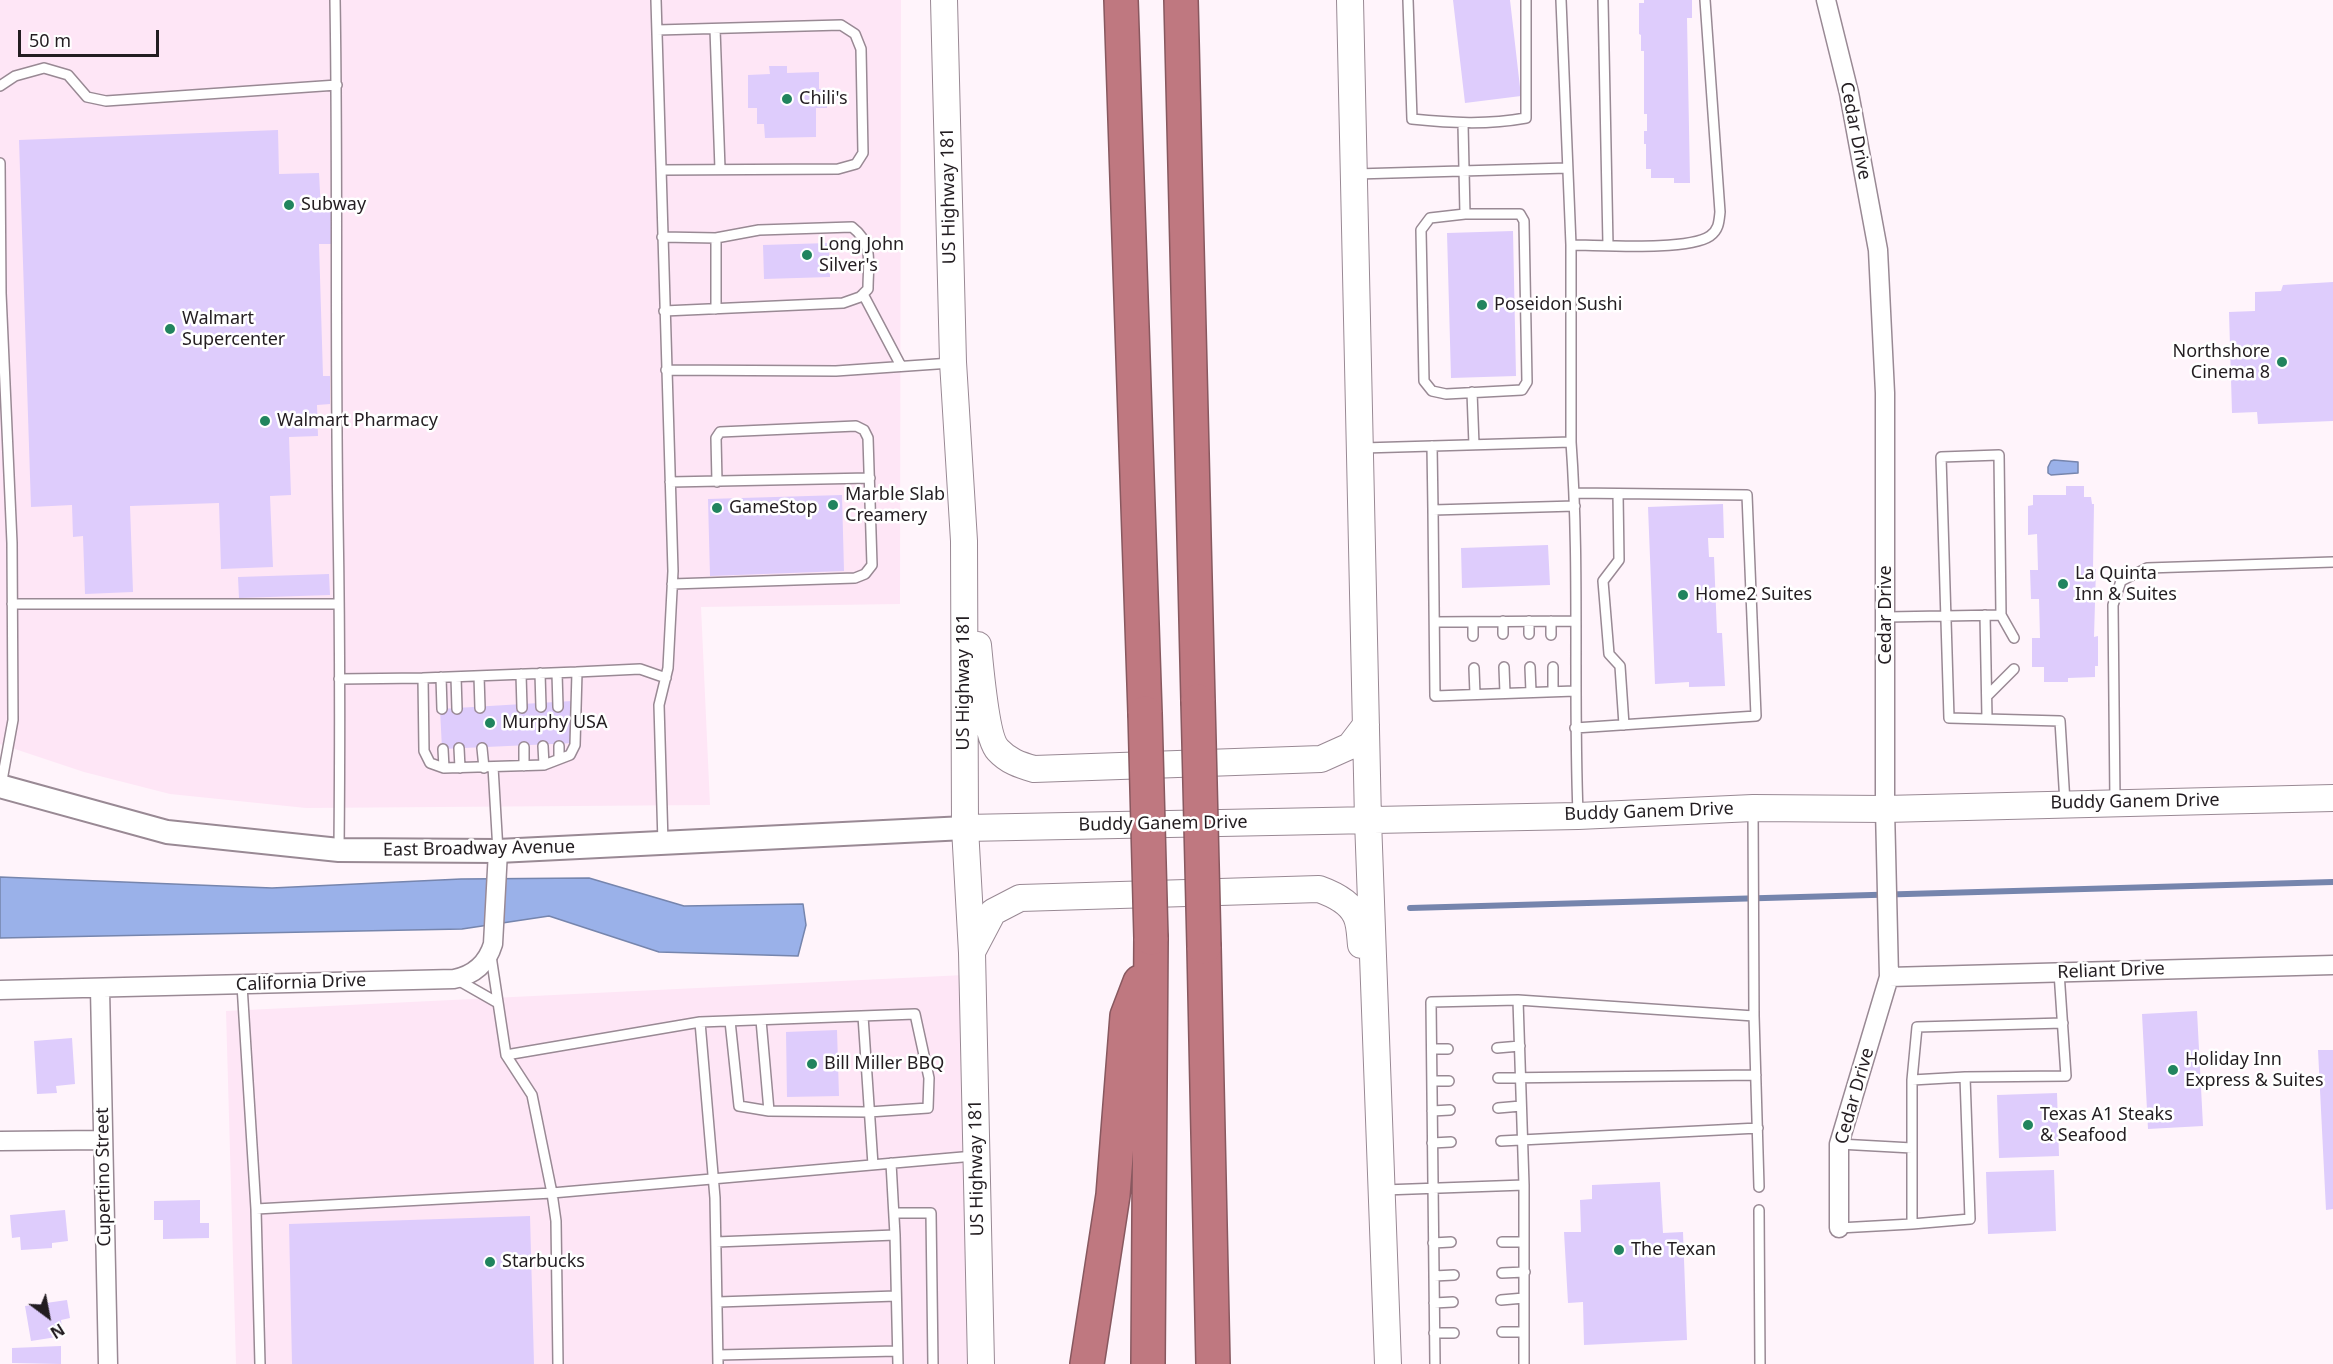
<!DOCTYPE html>
<html>
<head>
<meta charset="utf-8">
<style>
  body { margin:0 }
  #map { position:relative; width:2333px; height:1364px; overflow:hidden; background:#fff4fb; font-family:"Noto Sans",sans-serif }
  canvas { display:block }
  .north { position:absolute; left:18px; top:1286px; width:60px; height:60px; -webkit-text-stroke:4px #fff; paint-order:stroke; rotate:148deg; font-size:16px; font-weight:700; line-height:24px; text-align:center; color:#231d21 }
  .north::after { content:''; display:block; margin:auto; width:21px; height:27px; background:#231d21; clip-path:polygon(50% 0,100% 100%,50% 72%,0 100%) }
  .scale { position:absolute; left:18px; top:30px; width:141px; height:27px; box-sizing:border-box; border:3px solid #231d21; border-top:0; padding-left:8px; font-size:18px; line-height:21px; white-space:nowrap; color:#231d21; -webkit-text-stroke:4px #fff; paint-order:stroke }
</style>
</head>
<body>
<div id="map">
<canvas width="2333" height="1364"></canvas>
<div class="north">N</div>
<div class="scale">50 m</div>
</div>
<script>
const ctx = document.querySelector('canvas').getContext('2d');
ctx.lineJoin = 'round';
function fill(path, color) {
  ctx.fillStyle = color;
  ctx.fill(path, 'evenodd');
}
function trace(path, color, width, dash) {
  ctx.strokeStyle = color;
  ctx.lineWidth = width;
  ctx.lineCap = dash ? 'butt' : 'round';
  ctx.setLineDash(dash || []);
  ctx.stroke(path);
}
function label(font, color, halo, rows, align = 'center') {
  ctx.font = font + ' "Noto Sans",sans-serif';
  ctx.lineWidth = 5;
  ctx.setLineDash([]);
  ctx.textBaseline = 'middle';
  ctx.strokeStyle = halo;
  ctx.fillStyle = color;
  for (const [text, x, y, turn = 0] of rows) {
    ctx.save();
    ctx.translate(x, y);
    ctx.rotate((+turn || 0) * Math.PI / 180);
    ctx.textAlign = isNaN(turn) ? turn : align;
    if (halo) ctx.strokeText(text, 0, 0);
    ctx.fillText(text, 0, 0);
    ctx.restore();
  }
}
const built = new Path2D(`
  M0 0H901L900 604 701 607 710 805 306 808 170 794 84 772 0 744Z
  M964 975 972 1364H236L226 1011Z`);
const water = new Path2D(`
  M2054 460 2078 462V473L2051 475 2048 473V467L2051 461Z
  M0 877 272 888 461 879 589 878 684 906 803 904 806 925 798 956 659 952 549 916 462 929 0 938Z`);
const stream = new Path2D(`
  M1410 908 2333 882`);
const building = new Path2D(`
  M1453 0H1510L1521 96 1465 103Z
  M1644 0H1692V18H1687L1690 183H1674V178H1651V169H1646V144H1644V131H1647V114H1644V51H1641V35L1639 34V3H1644Z
  M769 66H787V73L819 72V89H826L827 108H816V137L765 138 764 124H757V108H748V75L770 74Z
  M278 130 279 174 319 173 321 211 331 210 332 244H319L323 376H330V404L317 405 318 436 289 437 291 495 270 496 273 567 221 569 219 503 130 506 133 592 85 594 83 536 73 537 72 505 31 507 19 140Z
  M1513 231 1516 376 1451 378 1447 233Z
  M829 243 830 277 764 279 763 245Z
  M2333 282V421L2258 424 2257 412 2232 413 2229 312 2255 311V292L2281 291 2283 285Z
  M2066 486H2084V497H2091L2092 504H2094L2093 569H2096L2094 637 2098 636V666H2095V677L2068 678V682H2044V667H2032V638H2040L2039 599H2031L2030 570H2038L2037 534 2028 535V506L2033 505V495H2066Z
  M842 495 844 571 710 576 708 499Z
  M1723 504 1724 538H1708L1709 557H1714L1717 633H1722L1725 686 1689 687V682L1655 684 1648 507Z
  M1548 545 1550 585 1462 588 1461 548Z
  M329 574 330 595 239 598 238 577Z
  M572 701 574 743 442 749 440 709Z
  M2197 1011 2203 1126 2148 1129 2142 1014Z
  M837 1030 839 1096 787 1097 786 1032Z
  M72 1038 75 1084 56 1086 57 1093 37 1094 34 1041Z
  M2318 1050H2333V1209L2326 1210Z
  M2057 1093 2059 1156 1999 1158 1997 1095Z
  M2054 1170 2056 1231 1988 1234 1986 1172Z
  M1660 1182 1663 1233 1683 1232 1687 1340 1584 1345 1583 1302 1568 1303 1564 1232H1581L1580 1200 1592 1199V1185Z
  M200 1200V1223H209V1238L163 1239V1220H154V1201Z
  M65 1210 68 1241 52 1243V1248L21 1250 20 1237 12 1238 10 1215Z
  M530 1216 534 1364H292L289 1224Z
  M67 1300 70 1318 61 1320 63 1336 31 1341 25 1306Z
  M61 1346V1364L12 1363V1348Z`);
const service = new Path2D(`
  M335 0C338 174 335 348 338 522 340 631 340 741 339 850
  M656 0 673 571 668 668 659 705 663 843
  M1408 0 1412 119C1451 123 1487 125 1526 118V0
  M1561 0 1571 245V442
  M1603 0 1608 245
  M715 29 720 169
  M657 30 841 25 855 34 861 49 863 153 856 164 838 169 662 170
  M0 86 15 76 44 68 68 75 87 97 106 101 337 85
  M1463 124 1465 214 1430 218 1421 230 1424 381 1432 391 1446 394 1522 390 1527 382 1524 221 1520 214H1465
  M0 163 1 293 12 543 13 720 1 786
  M1356 174 1567 168
  M662 237 716 238 759 230 852 227C874 244 868 263 868 289L860 297 843 303 664 311
  M1571 245C1601 245 1688 251 1710 236 1719 230 1719 221 1720 212L1705 0
  M863 294 901 366
  M716 309V238
  M666 370 836 371 951 363
  M1472 392 1474 445
  M1432 446 1433 510
  M1363 448 1571 442C1580 565 1573 689 1578 813
  M670 482 870 478
  M1618 494 1619 560 1603 581 1609 654 1620 666 1624 725
  M672 584 855 578 865 574 872 565 868 438 864 430 856 426 720 432 716 438 717 482
  M12 604H338
  M1985 615 1987 718
  M1887 617 2001 615
  M1503 621V634
  M1529 621V634
  M1551 621V635
  M1435 622 1575 621
  M1473 622V636
  M2014 638 2001 615 1999 455 1941 457 1949 718 2060 721 2065 803
  M1504 667 1505 693
  M1530 667 1531 692
  M1553 667V691
  M1474 668 1475 694
  M540 673 541 707
  M557 673 558 707
  M521 674 522 708
  M479 676 480 708
  M441 677 442 709
  M456 677 457 709
  M423 678 577 672
  M339 679 423 678 424 751 430 763 444 768 544 765 570 755 575 745 577 672 640 669 666 678
  M1575 691 1435 696 1433 510 1575 506
  M1987 696 2014 669
  M1575 728 1756 716 1747 495 1575 493
  M543 746 544 765
  M559 746V759
  M524 747V766
  M459 748 460 768
  M482 748 484 768
  M443 749 444 768
  M493 767 498 851
  M2115 801 2113 605 2121 581 2147 568 2333 562
  M1753 809 1754 1016
  M491 956 506 1055 532 1095 552 1193 556 1221 558 1364
  M456 979 498 1003
  M242 985 256 1209 260 1364
  M1518 1000 1754 1016 1759 1187
  M863 1016 873 1165
  M730 1021 739 1106 769 1111
  M700 1022 715 1198 718 1364
  M1497 1048 1520 1046
  M1432 1049H1448
  M506 1055 700 1022 915 1014 929 1078 928 1108 869 1112 769 1111 761 1020
  M1965 1077 1970 1219 1912 1224V1080L1965 1077 2066 1076 2059 972
  M1498 1078 1756 1075
  M1912 1080 1917 1027 2063 1023
  M1432 1081H1449
  M1498 1108 1521 1106
  M1432 1111 1450 1110
  M1501 1141 1758 1128
  M1432 1143 1451 1142
  M1839 1144 1912 1148
  M891 1163 895 1235
  M1384 1190 1524 1185V1364
  M256 1209 552 1193 974 1156
  M1759 1210 1760 1364
  M894 1213H931L933 1364
  M1839 1228 1912 1224
  M716 1242 895 1235 898 1364
  M1502 1242H1524
  M1433 1243 1451 1242
  M1502 1273 1525 1272
  M1434 1276 1454 1275
  M1501 1300 1524 1298
  M718 1302 896 1296
  M1434 1303 1453 1302
  M1502 1332H1524
  M1434 1333H1454
  M718 1355 897 1351
  M1435 1364 1431 1002 1518 1000 1524 1185`);
const minor = new Path2D(`
  M1826 0 1849 93 1878 250 1885 393V809L1889 977 1839 1144V1228
  M1889 977 2333 965
  M100 989 108 1364
  M0 990 454 979C474 975 487 964 493 944L498 851
  M0 1141 102 1140`);
const tertiary = new Path2D(`
  M0 786 167 832 339 850 498 851 965 828`);
const secondary = new Path2D(`
  M944 0 953 362 964 541 965 828 972 953 981 1364
  M1350 0 1368 820 1388 1364
  M978 645C980 665 986 738 998 750 1008 761 1020 765 1034 769L1321 759 1350 746 1366 725
  M965 828 1578 816 1753 808 1885 809 2333 798
  M973 950 993 912 1020 898 1319 889C1333 894 1350 902 1356 916 1360 924 1360 936 1361 945`);
const motorway = new Path2D(`
  M1121 0 1145 713
  M1181 0 1198 701
  M1204 947 1213 1364
  M1087 1364 1113 1195 1127 1016 1140 982
  M1148 1364 1151 938`);
const motorwayBridge = new Path2D(`
  M1198 701 1204 947
  M1145 713 1151 938`);
const markers = [
  [787,99,6,"#21845e"],
  [289,205,6,"#21845e"],
  [807,255,6,"#21845e"],
  [1482,305,6,"#21845e"],
  [170,329,6,"#21845e"],
  [2282,362,6,"#21845e"],
  [265,421,6,"#21845e"],
  [833,505,6,"#21845e"],
  [717,508,6,"#21845e"],
  [2063,584,6,"#21845e"],
  [1683,595,6,"#21845e"],
  [490,723,6,"#21845e"],
  [812,1064,6,"#21845e"],
  [2173,1070,6,"#21845e"],
  [2028,1125,6,"#21845e"],
  [1619,1250,6,"#21845e"],
  [490,1262,6,"#21845e"]
];
const poiNames = [
  ["Chili's",799,99],
  ["Subway",301,205],
  ["Long John",819,245],
  ["Silver's",819,266],
  ["Poseidon Sushi",1494,305],
  ["Walmart",182,319],
  ["Supercenter",182,340],
  ["Northshore",2270,352,"right"],
  ["Cinema 8",2270,373,"right"],
  ["Walmart Pharmacy",277,421],
  ["Marble Slab",845,495],
  ["Creamery",845,516],
  ["GameStop",729,508],
  ["La Quinta",2075,574],
  ["Inn & Suites",2075,595],
  ["Home2 Suites",1695,595],
  ["Murphy USA",502,723],
  ["Holiday Inn",2185,1060],
  ["Express & Suites",2185,1081],
  ["Bill Miller BBQ",824,1064],
  ["Texas A1 Steaks",2040,1115],
  ["& Seafood",2040,1136],
  ["The Texan",1631,1250],
  ["Starbucks",502,1262]
];
const streetNames = [
  ["Cedar Drive",1855,131,79],
  ["US Highway 181",949,196,-91],
  ["Cedar Drive",1886,615,-90],
  ["US Highway 181",964,682,-90],
  ["Buddy Ganem Drive",2135,802,-1],
  ["Buddy Ganem Drive",1649,812,-2],
  ["Buddy Ganem Drive",1163,824,-1],
  ["East Broadway Avenue",479,849,-1],
  ["Reliant Drive",2111,971,-2],
  ["California Drive",301,983,-2],
  ["Cedar Drive",1855,1096,-74],
  ["US Highway 181",977,1168,-91],
  ["Cupertino Street",104,1177,-91]
];
fill(built, '#fee6f6');
fill(water, '#9ab1e9');
trace(water, '#7685ad', 1.5);
trace(stream, '#7685ad', 6);
fill(building, '#deccfc');
trace(service, '#998994', 12);
trace(minor, '#998994', 21);
trace(tertiary, '#998994', 26);
trace(secondary, '#998994', 28);
trace(motorway, '#88585f', 36);
trace(service, '#fff', 9);
trace(minor, '#fff', 18);
trace(tertiary, '#fff', 22);
trace(secondary, '#fff', 26);
trace(motorway, '#bf7880', 33);
trace(motorwayBridge, '#88585f', 36, []);
trace(motorwayBridge, '#bf7880', 33);
for (const [x, y, r, color] of markers) {
  const dot = new Path2D();
  dot.arc(x, y, r, 0, 2 * Math.PI);
  ctx.fillStyle = color;
  ctx.fill(dot);
  trace(dot, '#fff', 2);
}
label('18px', '#231d21', '#fff', poiNames, 'left');
label('18px', '#231d21', '#fff', streetNames);
</script>
</body>
</html>
